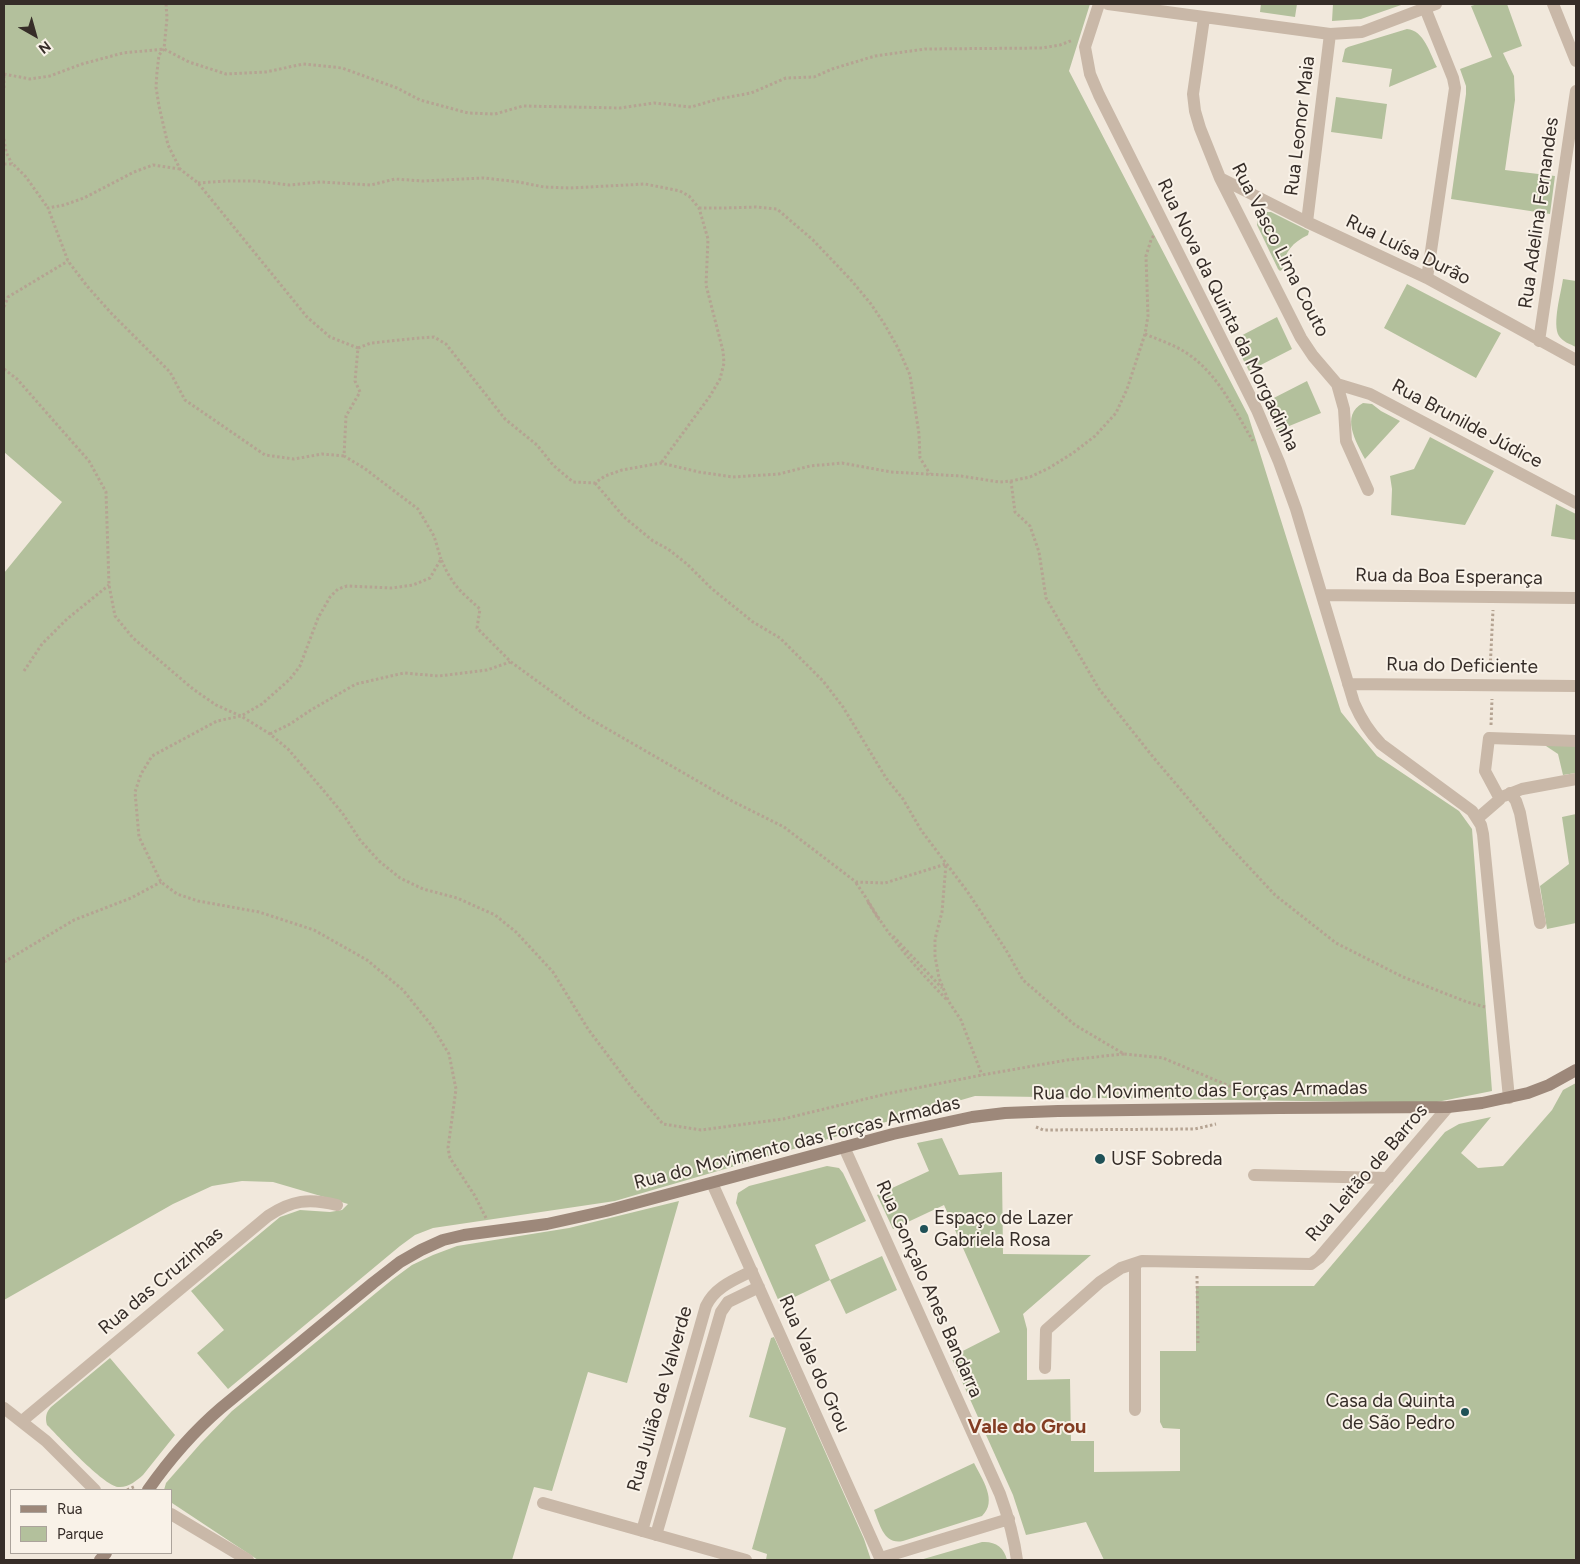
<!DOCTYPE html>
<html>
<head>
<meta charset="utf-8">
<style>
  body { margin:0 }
  #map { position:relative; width:1580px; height:1564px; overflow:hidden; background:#f1e8dc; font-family:Figtree,sans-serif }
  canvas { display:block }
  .frame { position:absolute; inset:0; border:5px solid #362d28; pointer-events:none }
  .legend { position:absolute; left:10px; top:1489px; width:162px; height:65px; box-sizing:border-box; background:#f9f2e8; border:1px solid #aba39b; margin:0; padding:6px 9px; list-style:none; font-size:15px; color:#362d28 }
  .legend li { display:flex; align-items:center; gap:10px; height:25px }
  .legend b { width:25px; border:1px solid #aba39b }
  .north { position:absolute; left:10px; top:10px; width:50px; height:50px; -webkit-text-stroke:4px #f9f2e8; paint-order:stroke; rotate:142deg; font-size:14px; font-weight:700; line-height:20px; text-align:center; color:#362d28 }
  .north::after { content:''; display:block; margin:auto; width:18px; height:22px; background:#362d28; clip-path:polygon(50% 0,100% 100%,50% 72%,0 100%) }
</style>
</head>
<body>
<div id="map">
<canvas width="1580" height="1564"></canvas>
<div class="frame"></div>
<ul class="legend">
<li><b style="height:6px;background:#9d887a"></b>Rua</li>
<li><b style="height:14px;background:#b3c09c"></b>Parque</li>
</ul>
<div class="north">N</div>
</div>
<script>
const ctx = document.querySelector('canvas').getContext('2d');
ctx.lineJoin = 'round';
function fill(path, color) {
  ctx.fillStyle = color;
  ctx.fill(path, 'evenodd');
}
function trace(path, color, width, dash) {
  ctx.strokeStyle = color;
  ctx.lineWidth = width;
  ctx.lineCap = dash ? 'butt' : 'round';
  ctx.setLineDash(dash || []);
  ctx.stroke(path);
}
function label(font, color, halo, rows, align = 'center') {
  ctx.font = font + ' Figtree,sans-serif';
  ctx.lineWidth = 4;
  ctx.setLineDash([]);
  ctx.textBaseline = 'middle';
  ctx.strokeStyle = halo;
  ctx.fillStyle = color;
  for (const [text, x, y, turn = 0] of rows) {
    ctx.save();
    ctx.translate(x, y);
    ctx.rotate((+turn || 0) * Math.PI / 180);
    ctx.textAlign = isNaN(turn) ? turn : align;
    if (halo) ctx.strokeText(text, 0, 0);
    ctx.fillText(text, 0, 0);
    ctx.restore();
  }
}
const green = new Path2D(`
  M4 4H1090L1069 71 1248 415 1341 712 1377 756 1459 811 1472 829 1492 1091 1432 1103 975 1096 615 1201 433 1228 415 1235 400 1246 228 1389 197 1353 224 1330 191 1291 280 1217 300 1210 330 1212 342 1210 348 1204 273 1182 242 1181 212 1186 173 1204 4 1300V573L62 502 4 452Z
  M1261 4H1297L1295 17 1260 12Z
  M1333 4H1404L1361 19 1332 21Z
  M1478 4H1507L1522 46 1503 53 1514 76 1515 100 1505 170 1555 176 1550 214 1451 199 1466 94V86L1460 69 1492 57 1471 6Z
  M1407 29C1424 30 1430 54 1437 67L1389 87 1392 69 1342 62 1345 49 1348 47Z
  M1336 97 1387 104 1382 139 1331 132Z
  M1267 212H1271L1309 231 1308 235C1293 242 1284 252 1283 269L1280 271 1278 269 1257 225 1258 218 1263 213Z
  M1563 279 1576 281V347C1570 344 1563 342 1559 336 1552 324 1561 293 1563 279Z
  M1407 284 1501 333 1476 378 1384 328Z
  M1277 317 1292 349 1249 371 1233 340Z
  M1307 381 1321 413 1277 431 1264 403Z
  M1363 403 1372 404 1381 411 1400 421 1365 459C1356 442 1340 415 1363 403Z
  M1430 437 1494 471 1465 525 1391 515 1392 489 1390 476 1414 469Z
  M1556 504 1576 514V540L1551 536Z
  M1576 743V773L1563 775 1558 754 1546 746Z
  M1576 814V923L1547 929 1540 886 1569 864 1562 817Z
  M1576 1083V1560H1104L1086 1522 1026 1535 1013 1495 951 1357 1000 1332 944 1205 893 1229 877 1195 929 1171 917 1143 942 1138 959 1175 1002 1172 1003 1254 1091 1255 1023 1314 1027 1329V1380L1070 1379 1071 1441H1094V1472L1180 1471V1429L1163 1428 1160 1422V1351H1196V1286H1314L1445 1132 1459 1124 1491 1117 1461 1153 1478 1168 1503 1166 1552 1110 1563 1090Z
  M827 1166 839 1168 843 1173 866 1221 815 1245 830 1280 882 1256 897 1290 846 1314 830 1280 780 1304 736 1203 738 1193 749 1186Z
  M679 1201 627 1383 588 1372 552 1491 534 1487 512 1560H258L172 1503 171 1490H164L166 1483 201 1443 232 1411 393 1279 412 1265 433 1255 457 1246 569 1228Z
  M774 1337 864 1539 871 1560H766L767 1554 752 1549 786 1428 749 1417 771 1338Z
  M110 1358 175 1435 143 1475C136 1481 128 1488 118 1487 103 1485 60 1438 47 1425 45 1418 46 1412 51 1407Z
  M974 1463C982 1479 998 1501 982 1516L903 1541C884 1545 880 1525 874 1510Z
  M982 1542C995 1541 1004 1547 1007 1560H920Z`);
const path = new Path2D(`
  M166 4 167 18 164 49 159 55 157 72 156 87 159 106 168 145 180 169 198 183 307 317 330 337 358 348 355 381 360 392 346 416 344 456 364 468 418 509 434 536 441 559
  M4 74 30 79 50 76 82 64 123 53 164 49 189 62 226 74 266 72 303 64 342 68 397 88 420 100 468 113 495 114 523 106 620 108 654 103 691 107 718 99 751 93 786 78 814 77 832 69 875 56 925 49 1042 48 1060 45 1073 40
  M4 88V75
  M4 139 6 152 12 164
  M4 164H13L26 177 48 208
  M180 169 153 165 134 172 84 198 64 205 48 208 68 261 87 286 111 313 170 372 185 400 265 455 294 459 322 454 344 456
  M198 183 226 181H257L289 185 321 182 371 185 395 179 422 181 484 178 519 182 544 187 570 188 645 184 680 191 689 196 699 208 708 239 706 285 723 351 724 363 720 379 710 396 661 463
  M699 208H725L756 207 777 209 813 240 851 280 871 304 885 325 898 348 910 375 919 434 920 458 930 474
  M4 307 8 297 68 261
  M1145 334C1159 340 1175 345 1188 354 1219 375 1234 410 1253 441
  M358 348 371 343 420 338 434 337 446 344 505 419 537 445 553 465 573 482 595 483 605 476 622 470 661 463 699 472 733 477 779 474 810 466 842 463 891 472 961 476 999 482 1011 481 1030 477 1049 468 1073 453 1095 436 1116 413 1127 389 1145 334 1148 316 1146 256 1151 240 1154 235
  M4 369 17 379 89 461 106 492 109 585 115 616 133 638 193 689 216 705 241 716 270 734 288 749 324 791 343 814 360 840 379 861 400 878 423 889 457 898 495 915 516 932 553 972 588 1029 633 1089 663 1124 701 1130 783 1119 886 1094 982 1075 1067 1060 1124 1054
  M1011 481 1015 512 1030 526 1039 552 1046 598 1099 689 1153 757 1220 836 1275 895 1336 943 1403 977 1467 1002 1485 1007
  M595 483 624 517 653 541 668 549 687 564 711 588 753 622 780 638 823 681 843 707 886 778 903 799 921 830 967 891 1006 950 1023 980 1075 1025 1124 1054 1163 1058 1246 1093
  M24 671 42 644 67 619 109 585
  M1490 671 1493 610
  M1491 725 1492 699
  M270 734 290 724 311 710 356 684 404 673 439 676 487 670 510 662
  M856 883C869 901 879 921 893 938 909 960 928 980 947 1000
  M868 902 879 920
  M893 936 942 988
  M4 962 74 920 131 898 161 882
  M1036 1127 1043 1130 1195 1129 1216 1124
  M486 1218 475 1196 450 1158 448 1148 456 1089 449 1054 432 1026 403 990 367 960 314 930 259 912 198 901 177 894 161 882 139 837 135 792 141 774 152 756 217 721 241 716 262 704 290 679 300 666 318 618 330 597 338 589 347 586 392 588 413 585 430 578 441 559C452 585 460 591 480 609L477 628 511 662 585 716 732 801 784 827 856 882 885 883 946 864 942 912 935 939V956L939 978 949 1002 961 1020 982 1075
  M1197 1276 1198 1343
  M127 1490 136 1486`);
const minor = new Path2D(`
  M1099 4 1085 47 1090 74 1099 95 1257 410 1279 462 1296 509 1354 703C1361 719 1369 732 1381 744L1472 811 1481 825 1483 834 1509 1098
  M1108 4 1330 34 1362 32 1436 4
  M1553 4 1576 61
  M1425 8 1453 78 1455 88 1427 278
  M1204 18 1193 94 1195 111 1200 128 1220 178 1301 338 1313 356 1337 384 1344 409 1346 441 1368 490
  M1220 178 1307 222 1427 278 1576 360
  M1307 222 1330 34
  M1539 341 1576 91
  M1337 384 1370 394 1576 503
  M1322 595 1576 598
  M1348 684 1576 686
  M1510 793 1516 801 1520 813 1540 923
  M1504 796 1522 789 1576 779
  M1478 818 1500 799 1485 771 1489 738 1576 741
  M844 1147 1000 1494C1008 1516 1014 1537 1017 1560
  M1254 1175 1388 1178
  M712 1183 881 1560
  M1135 1264V1410
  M1045 1368 1046 1330 1100 1282 1121 1268 1142 1261 1311 1264 1319 1258 1448 1107
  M4 1408 46 1441 95 1490
  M22 1421 268 1216C292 1200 309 1198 337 1205
  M543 1503 746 1560
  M171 1514 248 1560
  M642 1531 706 1306C715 1287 734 1280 752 1271
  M656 1535 721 1312 728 1302 759 1287
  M881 1558 1009 1519`);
const secondary = new Path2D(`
  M148 1490C169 1460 193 1432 221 1408L373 1283 400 1262 421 1250 443 1240 464 1235 547 1224 606 1211 893 1134 972 1117 1005 1113 1058 1111 1279 1108 1448 1107 1482 1103 1528 1093 1549 1085 1576 1070
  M100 1560 106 1553`);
const markers = [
  [1100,1159,6,"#1f5157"],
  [924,1229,5,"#1f5157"],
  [1465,1412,5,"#1f5157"]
];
const streetNames = [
  ["Rua Leonor Maia",1300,126,-83],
  ["Rua Adelina Fernandes",1539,213,-82],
  ["Rua Vasco Lima Couto",1280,250,63],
  ["Rua Luísa Durão",1408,250,26],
  ["Rua Nova da Quinta da Morgadinha",1228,315,64],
  ["Rua Brunilde Júdice",1467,424,28],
  ["Rua da Boa Esperança",1449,577,1],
  ["Rua do Deficiente",1462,666,1],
  ["Rua do Movimento das Forças Armadas",1200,1091,-1],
  ["Rua do Movimento das Forças Armadas",797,1143,-14],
  ["Rua Leitão de Barros",1367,1173,-49],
  ["Rua das Cruzinhas",161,1281,-40],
  ["Rua Gonçalo Anes Bandarra",929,1289,66],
  ["Rua Vale do Grou",814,1364,66],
  ["Rua Julião de Valverde",660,1399,-74]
];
const poiNames = [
  ["USF Sobreda",1111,1159],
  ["Espaço de Lazer",934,1218],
  ["Gabriela Rosa",934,1240],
  ["Casa da Quinta",1455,1401,"right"],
  ["de São Pedro",1455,1423,"right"]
];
const neighbourhoodNames = [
  ["Vale do Grou",1027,1427]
];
fill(green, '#b3c09c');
trace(path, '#b5a392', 3, [2.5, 2.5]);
trace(minor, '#c9b8a8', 12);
trace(secondary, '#9d887a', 12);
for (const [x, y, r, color] of markers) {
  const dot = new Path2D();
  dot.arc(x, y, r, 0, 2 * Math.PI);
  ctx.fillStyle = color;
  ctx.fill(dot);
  trace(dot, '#f9f2e8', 2);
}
label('19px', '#362d28', '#f9f2e8', streetNames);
label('19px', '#362d28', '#f9f2e8', poiNames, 'left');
label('bold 20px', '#833d23', '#f9f2e8', neighbourhoodNames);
</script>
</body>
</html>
